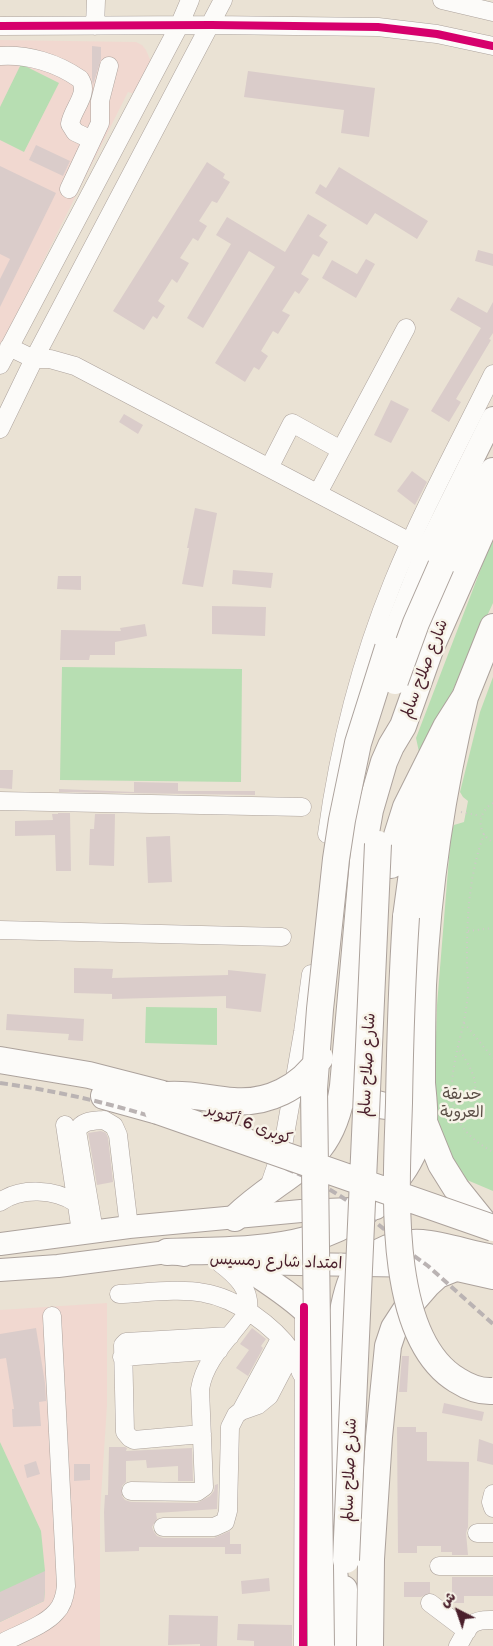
<!DOCTYPE html>
<html>
<head>
<meta charset="utf-8">
<style>
  body { margin:0 }
  #map { position:relative; width:493px; height:1646px; overflow:hidden; background:#eae2d4; font-family:"Balsamiq Sans","Playpen Sans Arabic",sans-serif }
  canvas { display:block }
  .north { position:absolute; left:433px; top:1586px; width:50px; height:50px; -webkit-text-stroke:4px #f7f3e8; paint-order:stroke; rotate:319deg; font-size:14px; font-weight:700; line-height:20px; text-align:center; color:#4a1f2b }
  .north::after { content:''; display:block; margin:auto; width:18px; height:22px; background:#4a1f2b; clip-path:polygon(50% 0,100% 100%,50% 72%,0 100%) }
</style>
</head>
<body>
<div id="map">
<canvas width="493" height="1646"></canvas>
<div class="north">ش</div>
</div>
<script>
const ctx = document.querySelector('canvas').getContext('2d');
ctx.lineJoin = 'round';
function fill(path, color) {
  ctx.fillStyle = color;
  ctx.fill(path, 'evenodd');
}
function trace(path, color, width, dash) {
  ctx.strokeStyle = color;
  ctx.lineWidth = width;
  ctx.lineCap = dash ? 'butt' : 'round';
  ctx.setLineDash(dash || []);
  ctx.stroke(path);
}
function label(font, color, halo, rows, align = 'center') {
  ctx.font = font + ' "Balsamiq Sans","Playpen Sans Arabic",sans-serif';
  ctx.lineWidth = 5;
  ctx.setLineDash([]);
  ctx.textBaseline = 'middle';
  ctx.strokeStyle = halo;
  ctx.fillStyle = color;
  for (const [text, x, y, turn = 0] of rows) {
    ctx.save();
    ctx.translate(x, y);
    ctx.rotate((+turn || 0) * Math.PI / 180);
    ctx.textAlign = isNaN(turn) ? turn : align;
    if (halo) ctx.strokeText(text, 0, 0);
    ctx.fillText(text, 0, 0);
    ctx.restore();
  }
}
const built = new Path2D(`
  M0 40 136 42 142 45 146 50 151 62 135 94 128 92 0 347Z
  M107 1303V1405L100 1512V1646H0V1310Z`);
const green = new Path2D(`
  M21 64 59 83 24 152 0 140V107Z
  M493 537V603L425 751 419 752 416 738Z
  M62 667 242 669 241 782 60 780Z
  M493 677V1191L467 1180 437 1137 431 1080 436 1036 437 1005 451 833 454 825 464 822 468 801 463 797 460 792 480 712Z
  M146 1007 217 1008V1045L145 1043Z
  M0 1442 41 1531 45 1571V1589L44 1601 0 1622Z`);
const building = new Path2D(`
  M92 46 101 47V59L93 85 92 79Z
  M248 71 375 88 369 137 341 133 344 110 244 97Z
  M36 145 70 161 63 176 29 160Z
  M207 162 225 174 223 178 230 182 217 203 212 201 199 221 207 226 198 241 193 238 180 258 189 263 177 283 172 279 158 301 165 306 157 319 153 316 144 330 113 311Z
  M0 166 56 193 0 307V279L10 259 0 254Z
  M339 167 428 221 417 239 375 213 367 225 315 193 320 184 326 188Z
  M308 214 327 225 319 236 328 242 319 257 313 254 301 274 309 279 299 294 295 291 282 311 290 315 278 334 273 331 261 351 268 356 259 370 254 367 245 382 215 363 275 267 249 251 203 328 187 318 231 244 216 235 227 217 285 252Z
  M478 250 493 254V266L475 261Z
  M366 259 375 264 356 298 322 278 332 260 357 274Z
  M458 297 487 313 493 302V333L489 339 491 340 456 399 461 402 449 422 431 411 481 328 450 310Z
  M391 400 409 409 391 443 374 435Z
  M124 414 143 425 138 434 119 422Z
  M412 471 427 482 415 505 397 491Z
  M195 508 217 513 203 587 182 584 189 548H187Z
  M233 570 273 573 271 588 232 584Z
  M58 576H81V590L57 589Z
  M212 606 266 607 265 636 212 634Z
  M145 624 147 636 115 642V655H90L89 660H60L61 630 121 631 120 628Z
  M0 770H13L12 789 0 788Z
  M134 782 178 783V791H255V795L59 792V789L134 792Z
  M58 813H70L71 871H56L55 835 15 836V821L53 820 52 814H58Z
  M95 814H115L114 866 89 865 90 829H94Z
  M170 836 172 882 148 883 146 837Z
  M74 968 113 969 112 978 228 975V970L266 974 261 1012 226 1008V996L112 999V994L74 993Z
  M7 1014 84 1019 83 1041 68 1040 69 1034 6 1030Z
  M101 1131 106 1133 108 1138 113 1182 97 1185 88 1133Z
  M36 1328 45 1383 46 1401 39 1402 41 1426 13 1427 12 1409H14L6 1358 0 1359V1334Z
  M252 1328 266 1339 261 1346 263 1348 248 1376 236 1368 249 1350 240 1344Z
  M402 1356H409L407 1392H399Z
  M444 1403 484 1412 482 1421 442 1413Z
  M397 1427H416V1432H427V1461L469 1462 468 1527 466 1533 468 1555H452V1552H441V1546H417V1553H398Z
  M479 1439 493 1444V1465L477 1461Z
  M109 1447H125L127 1448 126 1451 192 1448 193 1481H178V1466L147 1468 146 1460 126 1461V1482L122 1486V1496L125 1500 131 1502 197 1503 210 1496 214 1491 215 1485 218 1484 217 1509 156 1513 157 1519 152 1527 154 1532 157 1536 163 1538H214L230 1531V1544H241V1554H225V1547H139V1551L105 1552 104 1512 105 1495H108Z
  M36 1461 40 1474 27 1478 24 1465Z
  M74 1464H90V1480L74 1481Z
  M45 1571V1589L44 1601 0 1622V1592Z
  M452 1577H493V1596H464V1603H452Z
  M269 1578 270 1591 242 1594 241 1581Z
  M404 1582H430V1593L421 1597H404Z
  M169 1615 218 1616 217 1646H200V1644L168 1645Z
  M238 1624 292 1625V1646H254V1641L237 1640Z`);
const path = new Path2D(`
  M493 803C477 812 476 833 493 842
  M461 812 481 816
  M484 834C469 876 467 914 467 958 467 973 469 988 467 1003 463 1037 446 1074 454 1108 459 1129 475 1142 493 1152
  M468 931 493 928
  M464 1023 493 1058
  M452 1099 467 1100C486 1089 467 1062 459 1049`);
const minor = new Path2D(`
  M442 0 493 12
  M0 26 211 25 378 27 437 34 493 46
  M95 26 96 0
  M0 56C28 54 57 63 80 79 90 94 72 109 70 124L75 132 92 140
  M69 189 100 123V101L109 66
  M9 347 34 359H50L75 366 410 542
  M0 365 179 26 190 0
  M0 429 34 359 223 0
  M269 468 292 423 341 450
  M318 493 406 328
  M0 801 302 807
  M327 834C339 747 360 663 393 582 422 511 459 443 493 374
  M0 930 282 937
  M65 1125 81 1232
  M268 1190 283 1146 303 1032 311 974
  M0 1202C21 1187 55 1189 76 1203
  M94 1231 77 1131C82 1120 93 1121 104 1120L114 1126 118 1135 129 1227
  M119 1294C144 1293 179 1288 204 1293 236 1298 274 1326 292 1352 297 1358 299 1366 301 1373
  M122 1357 219 1350
  M241 1411 258 1405 269 1396 292 1352
  M202 1434 134 1440 130 1438 125 1432 123 1345 126 1342 230 1336
  M131 1491 197 1492 204 1487 200 1389C205 1358 231 1337 248 1312 251 1289 237 1276 220 1263
  M493 1494 491 1502 493 1508
  M163 1527H214L225 1522 228 1511 230 1427 236 1415 241 1411 280 1339
  M477 1533H493
  M439 1566H493
  M430 1603 467 1631
  M0 1644C16 1635 44 1626 56 1612 63 1605 65 1596 66 1586L52 1316
  M303 1646 304 1308
  M458 1646C469 1627 469 1619 493 1620`);
const major = new Path2D(`
  M388 648 425 555 493 418
  M0 1244 129 1227 301 1211 376 1208
  M235 1263 428 1266 453 1269 493 1278
  M0 1270 58 1266 167 1252 184 1255`);
const highway = new Path2D(`
  M441 566 463 519 493 471
  M391 865 394 845 406 807 446 727 465 697 493 627
  M406 917 412 873 429 788
  M0 1060 89 1075 167 1095
  M347 1089C369 1106 394 1111 421 1102
  M104 1096 158 1111
  M424 1122 441 1164 456 1188 484 1223
  M235 1218C286 1169 332 1167 343 1086L365 838 370 810 384 762 391 746 403 726 431 647 493 507
  M167 1252C254 1249 349 1255 402 1172 410 1161 423 1134 424 1121 425 1109 423 1095 422 1083 422 1050 422 1017 423 985 428 888 442 791 465 697
  M241 1263C280 1290 333 1317 338 1370L333 1561 336 1589 342 1607
  M337 1356C340 1332 342 1307 350 1284 360 1256 393 1241 422 1243 443 1245 471 1254 493 1258
  M343 1646 344 1589
  M370 1646 371 1559 379 1437 388 1346 394 1328 407 1308 427 1285 438 1275 453 1269`);
const rail = new Path2D(`
  M0 1083C96 1096 188 1124 276 1164 293 1172 311 1178 327 1188 355 1204 379 1225 403 1245L406 1250 428 1266 493 1324`);
const highwayBridge = new Path2D(`
  M395 681 416 623 441 566
  M406 917C402 979 400 1041 399 1103 397 1177 384 1336 457 1380 468 1387 480 1392 493 1391
  M167 1095C189 1093 210 1099 233 1101 267 1104 301 1088 320 1058
  M158 1111 493 1228
  M346 1560 378 844
  M321 1646 314 1089 320 1009 336 859 342 820 358 743 388 648`);
const cycleway = new Path2D(`
  M0 26 211 25 378 27 437 34 493 46
  M303 1646 304 1307`);
const streetNames = [
  ["شارع صلاح سالم",425,669,-69],
  ["شارع صلاح سالم",368,1065,-87],
  ["كوبرى 6 أكتوبر",249,1125,20],
  ["امتداد شارع رمسيس",276,1262,2],
  ["شارع صلاح سالم",350,1470,-88]
];
const parkNames = [
  ["حديقة",462,1095],
  ["العروبة",462,1113]
];
fill(built, '#f1d8d0');
fill(green, '#b7deb2');
fill(building, '#daccca');
trace(minor, '#aca29c', 19);
trace(major, '#aca29c', 24);
trace(highway, '#aca29c', 28);
trace(path, '#cfc9c7', 2, [1, 4]);
trace(minor, '#fcfbf9', 18);
trace(major, '#fcfbf9', 22);
trace(highway, '#fcfbf9', 26);
trace(rail, '#bab3b3', 4, [8, 4]);
trace(highwayBridge, '#aca29c', 28, []);
trace(highwayBridge, '#fcfbf9', 26);
trace(cycleway, '#d6006c', 8);
label('16px', '#4a1f2b', '#f7f3e8', streetNames);
label('16px', '#5b4e46', '#f7f3e8', parkNames);
</script>
</body>
</html>
